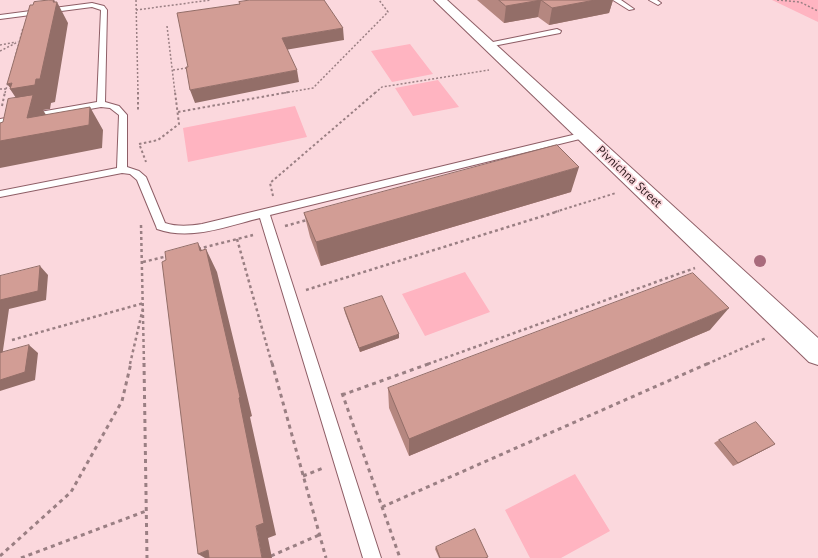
<!DOCTYPE html>
<html>
<head>
<meta charset="utf-8">
<style>
  body { margin:0 }
  canvas { display:block; background:#fbd8dd }
</style>
</head>
<body>
<canvas width="818" height="558"></canvas>
<script>
const ctx = document.querySelector('canvas').getContext('2d');
ctx.lineJoin = 'round';
function fill(path, color) {
  ctx.fillStyle = color;
  ctx.fill(path, 'evenodd');
}
function trace(path, color, width, dash) {
  ctx.strokeStyle = color;
  ctx.lineWidth = width;
  ctx.lineCap = dash ? 'butt' : 'round';
  ctx.setLineDash(dash || []);
  ctx.stroke(path);
}
function label(font, color, halo, rows, align = 'center') {
  ctx.font = font + ' "PT Sans",sans-serif';
  ctx.lineWidth = 3.5;
  ctx.setLineDash([]);
  ctx.textBaseline = 'middle';
  ctx.strokeStyle = halo;
  ctx.fillStyle = color;
  for (const [text, x, y, turn = 0] of rows) {
    ctx.save();
    ctx.translate(x, y);
    ctx.rotate((+turn || 0) * Math.PI / 180);
    ctx.textAlign = isNaN(turn) ? turn : align;
    if (halo) ctx.strokeText(text, 0, 0);
    ctx.fillText(text, 0, 0);
    ctx.restore();
  }
}
const green = new Path2D(`
  M772 0H818V22Z
  M410 44 433 74 392 82 371 51Z
  M438 80 459 107 413 116 395 88Z
  M295 106 307 137 188 162 183 128Z
  M465 272 490 312 425 336 402 294Z
  M575 474 610 531 561 558H530L505 510Z`);
const pathFar3 = new Path2D(`
  M136 0 138 93
  M777 0 800 2 818 11
  M136 10 211 0
  M167 26 175 93
  M0 45 16 42
  M0 51 18 42
  M15 58 23 28
  M173 70 187 68
  M0 89H7
  M5 93 8 82
  M284 93 313 88 388 12 379 0
  M375 93 382 87 489 70`);
const pathFar2 = new Path2D(`
  M138 92V111
  M2 106 5 92
  M178 112 289 92
  M139 144 158 140 179 124 175 92
  M140 146 146 162
  M273 196 270 183 376 92
  M555 212 616 193`);
const pathFar1 = new Path2D(`
  M141 225 144 364
  M285 226 307 220
  M237 239 272 364
  M198 249 253 235
  M143 262 168 256
  M306 290 559 211
  M12 340 144 303
  M130 364 143 308
  M428 364 695 268
  M707 364 766 338`);
const path = new Path2D(`
  M144 363 147 558
  M272 363 326 558
  M342 393 400 558
  M342 395 431 363
  M303 476 323 468
  M382 507 709 363
  M0 556 71 492 122 401 131 363
  M271 556 319 535
  M21 558 146 511`);
const service = new Path2D(`
  M613 0H621L634 9 629 10Z
  M649 0H657L661 3 658 5Z
  M92 3 104 6 107 10 105 102 119 106 127 115V167L139 171 146 177 165 223C177 227 190 226 202 224L585 132 590 135 588 137 270 215 381 558H363L260 218C227 226 191 241 157 229L156 226 137 180 130 174 122 173 0 197V191L117 168 119 115 110 108 101 107 0 125V119L97 102 101 10 92 7 0 19V15Z
  M557 29 561 31 560 33 488 47 484 45 488 43Z`);
const tertiary = new Path2D(`
  M434 0H447L818 338V365L809 362Z`);
const trees = [
  [760,261]
];
const wall = new Path2D(`
  M477 0H613L609 13 549 25 538 17 504 23Z
  M571 192 321 266 310 237 304 213Z
  M344 308 399 338 360 352 345 313Z
  M710 330 409 456 389 408 388 388Z
  M719 440 770 447 733 466 714 443Z
  M436 547 487 558H439L435 549Z`);
const shadedWall = new Path2D(`
  M54 0 56 4 57 2 68 23 55 102 51 103 50 109 43 110 48 118 90 107 103 130 102 148 0 168V141L27 118 26 113 10 89H11L7 84 12 83Z
  M541 0 538 17 504 23 506 6Z
  M595 0H613L609 13 549 25 552 8Z
  M343 28 344 40 285 50 282 38Z
  M297 70 299 82 195 103 190 90Z
  M579 167 571 192 321 266 316 242Z
  M198 243 210 266 200 251Z
  M206 249 217 272 252 416 250 417 276 535 268 538 272 558H262Z
  M40 266 48 275 46 300 9 309 1 364 0 363V300Z
  M729 308 710 330 409 456V439Z
  M399 334V338L360 352 359 348Z
  M29 345 38 353 35 380 0 391V380Z
  M775 444 770 447 733 466 738 463Z
  M208 550 221 558H205L198 554Z`);
const building = new Path2D(`
  M49 0H54L53 2H57L40 79H36L35 85 10 89 12 83 7 84 30 5H33L34 2Z
  M250 0H324L343 28 282 38 297 70 190 90 186 67H188L177 13 240 4 239 2Z
  M499 0H595L552 8 541 0 506 6Z
  M33 95 27 118 90 107 89 125 0 141V123L3 122 8 99Z
  M557 145 579 167 316 242 304 213Z
  M198 243 200 251 206 249 240 397 239 398 264 523 256 526 262 558H209L208 550 198 554 162 262 166 260 165 252Z
  M40 266 38 291 0 300V276Z
  M693 273 729 308 409 439 388 388Z
  M382 296 399 334 359 348 344 308Z
  M29 345 25 372 0 380V353Z
  M756 422 775 444 738 463 719 440Z
  M475 529 488 557 485 558H440L436 547Z`);
const streetNames = [
  ["Pivnichna Street",629,177,43]
];
fill(green, '#ffb4c1');
trace(service, '#8e5e66', 2);
trace(tertiary, '#8e5e66', 2);
trace(pathFar3, '#9a7f83', 1.5, [2, 2]);
trace(pathFar2, '#9a7f83', 2, [2.5, 2.5]);
trace(pathFar1, '#9a7f83', 2.5, [3, 3]);
trace(path, '#9a7f83', 3, [4, 4]);
fill(service, '#fff');
fill(tertiary, '#fff');
ctx.fillStyle = '#a96b7c';
for (const [x, y] of trees) {
  ctx.beginPath();
  ctx.arc(x, y, 6, 0, 2 * Math.PI);
  ctx.fill();
}
fill(wall, '#b58780');
fill(shadedWall, '#936e68');
fill(building, '#d29d95');
trace(building, '#936e68', 1);
label('12px', '#2b181b', '#fbd8dd', streetNames);
</script>
</body>
</html>
